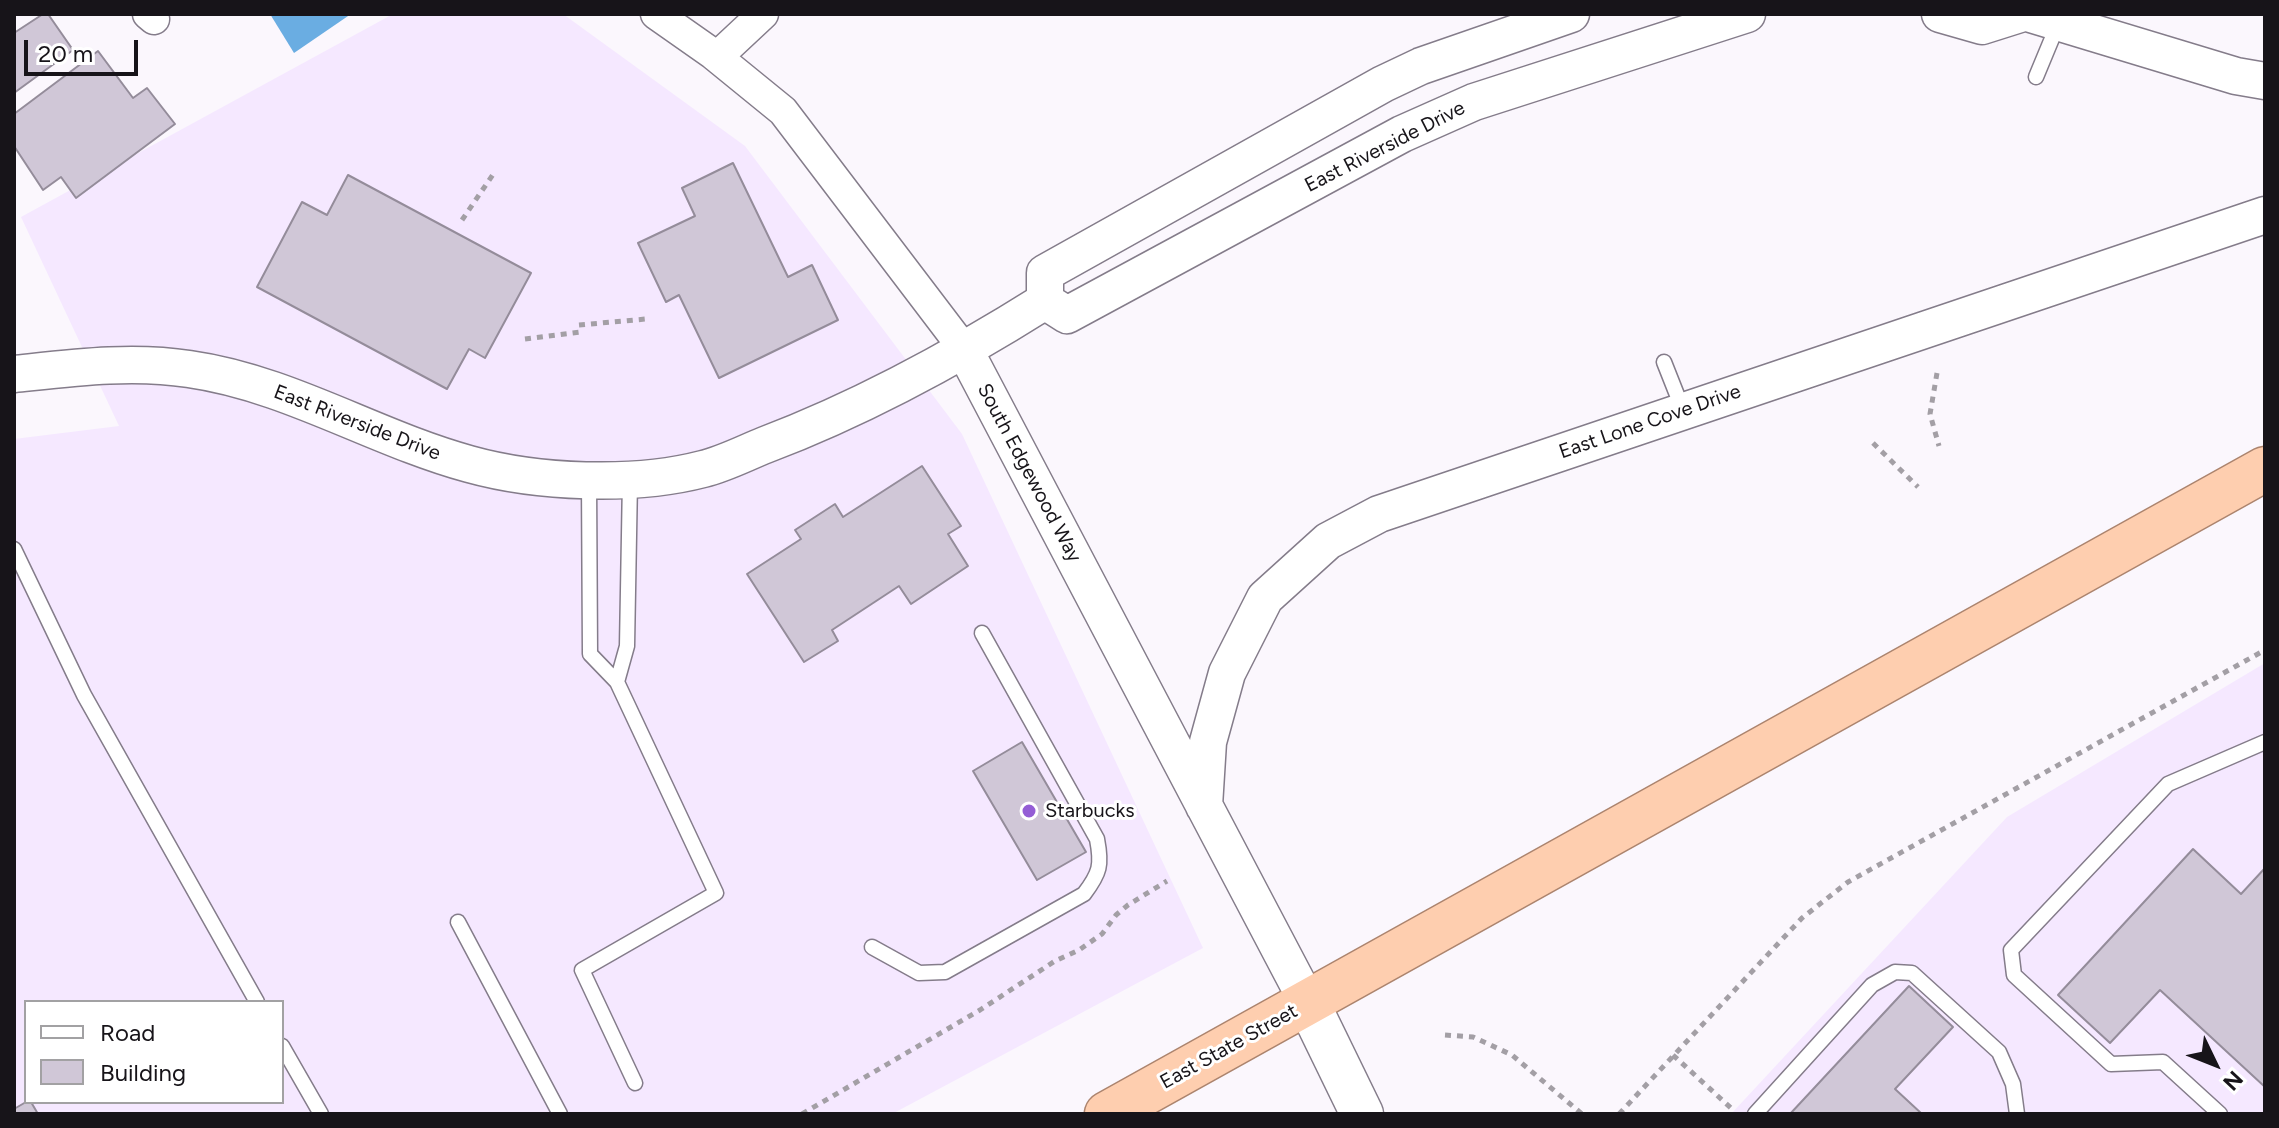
<!DOCTYPE html>
<html>
<head>
<meta charset="utf-8">
<style>
  body { margin:0 }
  #map { position:relative; width:2279px; height:1128px; overflow:hidden; background:#fbf7fd; font-family:Figtree,sans-serif }
  canvas { display:block }
  .frame { position:absolute; inset:0; border:16px solid #171419; pointer-events:none }
  .legend { position:absolute; left:24px; top:1000px; width:260px; height:104px; box-sizing:border-box; background:#fff; border:2px solid #a2a1a3; margin:0; padding:10px 14px; list-style:none; font-size:24px; color:#171419 }
  .legend li { display:flex; align-items:center; gap:16px; height:40px }
  .legend b { width:40px; border:2px solid #a2a1a3 }
  .north { position:absolute; left:2175px; top:1024px; width:80px; height:80px; -webkit-text-stroke:6px #fff; paint-order:stroke; rotate:133deg; font-size:22px; font-weight:700; line-height:32px; text-align:center; color:#171419 }
  .north::after { content:''; display:block; margin:auto; width:28px; height:36px; background:#171419; clip-path:polygon(50% 0,100% 100%,50% 72%,0 100%) }
  .scale { position:absolute; left:24px; top:40px; width:114px; height:36px; box-sizing:border-box; border:4px solid #171419; border-top:0; padding-left:10px; font-size:24px; line-height:28px; white-space:nowrap; color:#171419; -webkit-text-stroke:6px #fff; paint-order:stroke }
</style>
</head>
<body>
<div id="map">
<canvas width="2279" height="1128"></canvas>
<div class="frame"></div>
<ul class="legend">
<li><b style="height:10px;background:#fff"></b>Road</li>
<li><b style="height:22px;background:#d0c7d7"></b>Building</li>
</ul>
<div class="north">N</div>
<div class="scale">20 m</div>
</div>
<script>
const ctx = document.querySelector('canvas').getContext('2d');
ctx.lineJoin = 'round';
function fill(path, color) {
  ctx.fillStyle = color;
  ctx.fill(path, 'evenodd');
}
function trace(path, color, width, dash) {
  ctx.strokeStyle = color;
  ctx.lineWidth = width;
  ctx.lineCap = dash ? 'butt' : 'round';
  ctx.setLineDash(dash || []);
  ctx.stroke(path);
}
function label(font, color, halo, rows, align = 'center') {
  ctx.font = font + ' Figtree,sans-serif';
  ctx.lineWidth = 6;
  ctx.setLineDash([]);
  ctx.textBaseline = 'middle';
  ctx.strokeStyle = halo;
  ctx.fillStyle = color;
  for (const [text, x, y, turn = 0] of rows) {
    ctx.save();
    ctx.translate(x, y);
    ctx.rotate((+turn || 0) * Math.PI / 180);
    ctx.textAlign = isNaN(turn) ? turn : align;
    if (halo) ctx.strokeText(text, 0, 0);
    ctx.fillText(text, 0, 0);
    ctx.restore();
  }
}
const built = new Path2D(`
  M393 14H563L745 146 962 434 1203 948 892 1114H14V439L119 426 21 217ZM26 1002H282V1102H26Z
  M2265 663V1114H1731L2007 817Z`);
const water = new Path2D(`
  M270 14H351L294 53Z`);
const building = new Path2D(`
  M43 14H48L73 50 14 93V33Z
  M98 51 133 98 147 88 175 124 76 198 61 177 43 190 14 146V114Z
  M733 163 788 277 812 265 838 320 719 378 679 295 666 302 638 243 695 216 682 188Z
  M348 175 531 273 485 358 469 349 447 389 257 287 302 202 327 215Z
  M922 466 961 526 948 534 968 566 911 604 899 586 832 630 838 641 804 662 747 574 801 539 795 530 835 504 843 517Z
  M1022 742 1086 852 1037 880 973 771Z
  M2193 849 2241 894 2265 868V1087L2160 990 2110 1043 2058 995Z
  M1909 986 1953 1027 1895 1089 1922 1114H1790Z
  M26 1102H31L38 1114H14V1109Z`);
const path = new Path2D(`
  M462 220 494 173
  M579 325 646 319
  M525 339 580 332
  M1937 373 1930 414 1939 446
  M1873 443 1918 487
  M1445 1035 1473 1037 1512 1055 1582 1114
  M1673 1055 1732 1109
  M802 1114 980 1010 1055 961 1079 950 1102 934 1116 915 1128 905 1167 881
  M1619 1114 1802 918 1848 882 2265 650`);
const service = new Path2D(`
  M2036 77 2058 24
  M1664 362 1683 410
  M589 481 590 654 617 682 716 893 582 970 635 1083
  M14 549 84 695 257 1002
  M617 682 627 646 630 480
  M458 922 560 1114
  M872 947 919 973 945 972 1084 894C1100 873 1102 865 1097 839L982 633
  M282 1046 321 1114
  M1755 1114 1872 985 1895 972 1912 973 1999 1052 2013 1084 2017 1114
  M2220 1114 2163 1062 2111 1064 2014 975 2011 950 2168 784 2265 742`);
const minor = new Path2D(`
  M148 14 154 19
  M656 14 713 54 783 111 964 349
  M717 57 763 14`);
const tertiary = new Path2D(`
  M1940 14 1982 26 2020 14
  M2031 14 2236 76 2265 81
  M1045 301 1067 315 1402 134 1474 102 1747 14
  M1045 301V273L1383 84 1421 66 1571 14
  M964 349 1308 1003
  M14 374C71 368 131 360 189 369 288 383 374 438 469 464 537 483 634 487 703 469 724 464 745 453 765 445 863 408 956 357 1045 301
  M1204 806 1208 742 1227 673 1265 598 1328 541 1379 514 2265 215`);
const secondary = new Path2D(`
  M1308 1003 1362 1114`);
const trunk = new Path2D(`
  M1107 1114 2265 469`);
const markers = [
  [1029,811,8,"#945dd5"]
];
const streetNames = [
  ["East Riverside Drive",1385,147,-27],
  ["East Lone Cove Drive",1650,422,-19],
  ["East Riverside Drive",357,423,21],
  ["South Edgewood Way",1029,473,62],
  ["East State Street",1229,1047,-29]
];
const poiNames = [
  ["Starbucks",1045,811]
];
fill(built, '#f5e8ff');
fill(water, '#6aade2');
fill(building, '#d0c7d7');
trace(building, '#948c9a', 2);
trace(service, '#847c8a', 17);
trace(minor, '#847c8a', 33);
trace(tertiary, '#847c8a', 39);
trace(secondary, '#847c8a', 45);
trace(trunk, '#ac846e', 47);
trace(path, '#a39fa5', 5, [6, 6]);
trace(service, '#fff', 14);
trace(minor, '#fff', 30);
trace(tertiary, '#fff', 36);
trace(secondary, '#fff', 42);
trace(trunk, '#feceaf', 44);
for (const [x, y, r, color] of markers) {
  const dot = new Path2D();
  dot.arc(x, y, r, 0, 2 * Math.PI);
  ctx.fillStyle = color;
  ctx.fill(dot);
  trace(dot, '#fff', 3);
}
label('20px', '#171419', '#fff', streetNames);
label('20px', '#171419', '#fff', poiNames, 'left');
</script>
</body>
</html>
